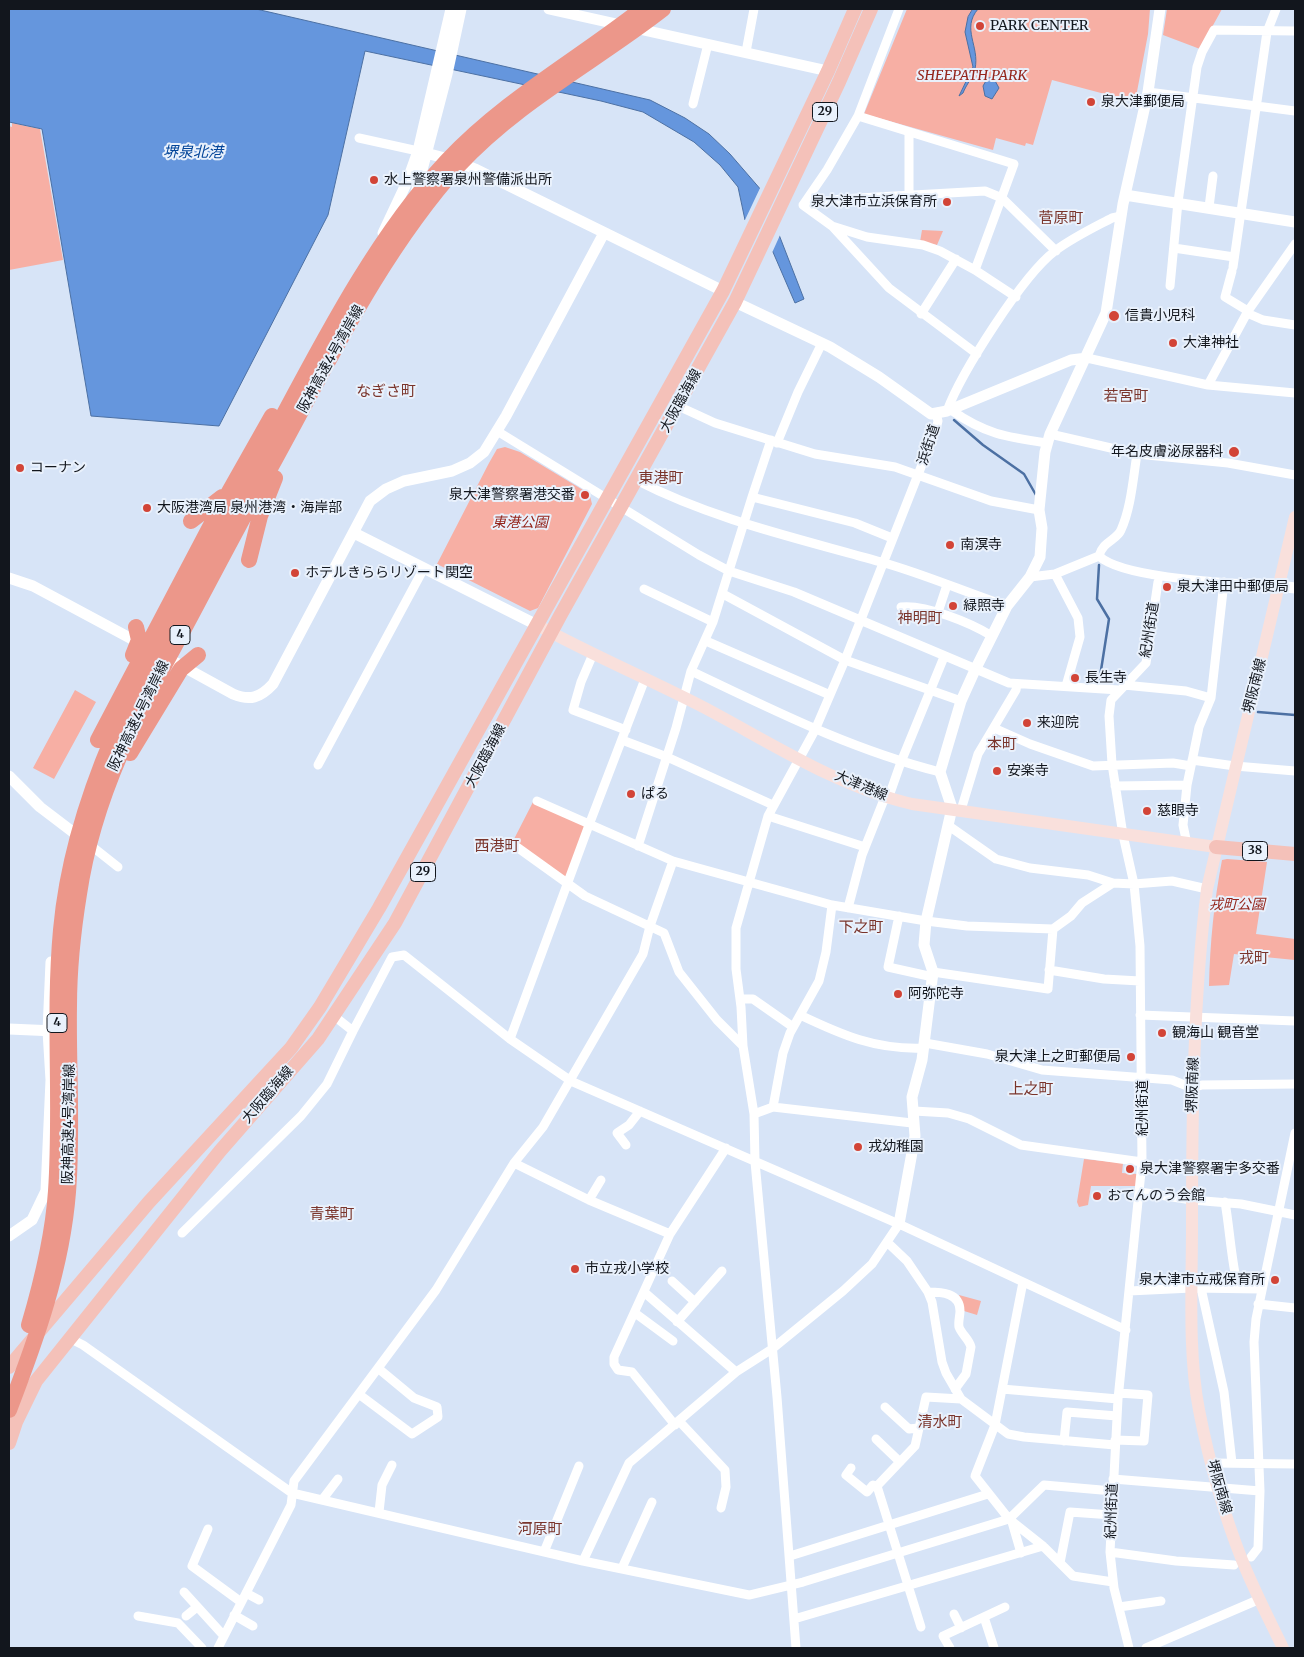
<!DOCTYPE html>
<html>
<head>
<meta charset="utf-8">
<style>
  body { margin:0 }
  #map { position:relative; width:1304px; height:1657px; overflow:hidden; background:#d7e4f7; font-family:Merriweather,serif }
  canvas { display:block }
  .frame { position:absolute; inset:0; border:10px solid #12161d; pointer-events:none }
</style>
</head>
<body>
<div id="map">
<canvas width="1304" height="1657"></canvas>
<div class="frame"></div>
</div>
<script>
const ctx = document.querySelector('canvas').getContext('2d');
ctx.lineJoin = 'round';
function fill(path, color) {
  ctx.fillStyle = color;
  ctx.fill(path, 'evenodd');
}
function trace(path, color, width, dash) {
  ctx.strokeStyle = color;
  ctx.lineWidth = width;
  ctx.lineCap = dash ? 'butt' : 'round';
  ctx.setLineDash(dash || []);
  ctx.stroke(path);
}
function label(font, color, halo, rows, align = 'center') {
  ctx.font = font + ' Merriweather,"Noto Sans JP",serif';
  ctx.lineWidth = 4;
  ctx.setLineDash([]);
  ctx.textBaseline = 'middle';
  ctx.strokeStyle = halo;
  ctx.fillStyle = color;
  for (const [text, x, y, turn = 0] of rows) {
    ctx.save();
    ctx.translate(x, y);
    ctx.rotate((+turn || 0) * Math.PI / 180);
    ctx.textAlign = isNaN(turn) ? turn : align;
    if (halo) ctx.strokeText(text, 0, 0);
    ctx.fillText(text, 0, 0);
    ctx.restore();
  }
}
const green = new Path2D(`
  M907 9H1150L1148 34 1135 102 1052 80 1033 145 1026 143 1025 146 996 138 993 150 864 114Z
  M1167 9H1222L1200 49 1163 35Z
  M12 123 40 129 63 260 9 270V126L12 127Z
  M922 230 943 231 937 245 920 242Z
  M505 447 520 452 583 490 579 496 587 500 590 496 592 504 538 608 530 611 437 564 489 463 497 449Z
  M75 690 96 702 54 779 33 768Z
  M533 802 586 826 567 879 513 841Z
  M1227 859 1267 862 1256 934 1295 939V960L1234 954 1229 985 1209 986C1210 943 1214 902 1222 860Z
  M1084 1159 1123 1163 1122 1173 1137 1174V1186H1091L1088 1205 1079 1207 1077 1202Z
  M959 1295 981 1301 977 1315 964 1311Z`);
const water = new Path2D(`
  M9 9H256L650 100 685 118 709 134 730 154 762 191 804 299 795 303 763 229 745 220 738 187 720 165 694 142 643 112 601 101 365 51 328 215 219 426 91 416 42 129 9 122Z
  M973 9H978C961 29 980 46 975 69 973 77 966 85 963 93L959 96 973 67 965 32 968 17Z
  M993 77 999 88 992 99 985 96 983 86 987 79Z`);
const pier = new Path2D(`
  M761 186 781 233 771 255 761 230 744 222Z`);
const stream = new Path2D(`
  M954 420 983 445 1024 474 1036 495
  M1099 565 1097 599 1109 619 1099 683
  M1258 712 1295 715`);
const minor = new Path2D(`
  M746 52 754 9
  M1148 92 1295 111
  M693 104 708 44
  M858 116 1014 164 975 270
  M359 138 418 151
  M909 196V132
  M803 205 841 199 985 191 1002 198 1056 251
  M803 205 832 226 889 288 977 354
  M803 205 827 170 858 116 899 9
  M1209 207 1213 176
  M832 226 867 237 923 245 940 251 975 270 1016 297
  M1174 248 1234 257
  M1233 267 1267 32 1276 9
  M1232 271 1225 297 1248 311
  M1170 286 1178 202 1197 67 1202 52 1214 30 1295 31
  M1247 313 1263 320 1295 325
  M921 314 956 259
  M1087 358 1208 385 1295 393
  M1208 385 1248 311 1295 244
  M678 406 715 423 815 454 895 467 991 501 1039 510
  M951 410C985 434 1006 437 1047 443
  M947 411C961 373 1023 275 1055 251 1072 238 1093 228 1112 218L1121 216
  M497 431 699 555 729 571 794 592 1009 683 1119 690
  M1050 434 1137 454 1228 463 1295 475
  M777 443 798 392 822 343
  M636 480C714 520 797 538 881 562 924 574 965 592 1007 606
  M752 497 855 523 892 538
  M1099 556C1124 580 1240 583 1279 586
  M1055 574 1078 618 1080 637 1066 686
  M1030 577 1055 574 1099 556C1103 541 1117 540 1121 530 1131 508 1133 479 1137 454
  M644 589 713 622
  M723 594 845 660 961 701
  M901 607C925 604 971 623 992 636
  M938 612 947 585
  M706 641 830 695
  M593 654 581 682 573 710 626 730
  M691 671C773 710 852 750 940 772
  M1124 685 1186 691 1211 698
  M994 728 1030 744 1093 766 1173 763 1191 766 1187 785 1115 786
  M622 740 667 757 773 805
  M1192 760 1235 766 1295 771
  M318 765 424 568
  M1191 766 1199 727 1211 698 1224 582
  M888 799 901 762 944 657
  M537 801 673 861 832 905 926 921 967 926 1053 929 1071 916 1082 903 1113 883
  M961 810 978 754 1016 690 1017 684
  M768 816 865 847
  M949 826 996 859 1030 868 1088 875 1113 883 1134 884 1172 881 1207 889
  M1187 844 1183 825 1187 785
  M514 845 585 896 664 933 679 972 717 1020 743 1046
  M638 846 676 728 691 671 713 622 752 497 771 440
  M94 848 118 867
  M848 908 862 855 885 797
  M899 916 888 967 933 977
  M1049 970 1104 979 1140 981
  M933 972 1048 989 1053 929
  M740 999H753L793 1027
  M800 1015C842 1035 876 1050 924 1048
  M1140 1015 1295 1021
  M334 1016 353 1031 392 957 404 955 510 1039 571 1081 899 1224 1126 1330
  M510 1039 589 825 645 679
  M925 1043 987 1054 1042 1070 1172 1080 1192 1088 1202 1085 1295 1084
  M773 1107 783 1053 790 1033 819 981 826 952 832 905
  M914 1111 948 1113 969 1119 1021 1145 1142 1162
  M754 1114 773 1107 912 1123
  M626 1145 617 1133 629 1125 640 1111
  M514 1163 589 1200 670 1234
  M1140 1192 1192 1200 1241 1204 1295 1215
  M589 1200 601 1180
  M1225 1202C1230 1231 1231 1259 1238 1288
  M182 1233 301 1116 327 1084 353 1031
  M887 1242 907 1261 928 1292 932 1302 942 1362 946 1373 961 1399 1008 1434 1024 1437 1115 1445
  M672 1281 695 1302
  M1023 1282 995 1425 975 1476 1009 1519 1043 1546 1073 1576 1113 1582
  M1201 1288 1224 1392 1232 1463
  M1129 1291 1192 1288 1261 1289
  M644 1292 736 1372
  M928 1292C942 1292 960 1293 960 1311 960 1316 958 1322 959 1327 962 1335 969 1339 971 1347L966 1374 955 1389
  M1258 1304 1295 1308
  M635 1313 673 1341
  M677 1322 722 1271
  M69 1338 83 1345 292 1493 583 1561 749 1595 803 1582 1009 1519 1044 1485 1113 1491
  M1002 1389 1118 1399
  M360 1395 412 1434 438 1417 437 1407 414 1398 379 1369
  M885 1407 909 1429 918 1428
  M680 1422 725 1470 726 1487 721 1508
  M675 1425 632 1372 618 1370 614 1364V1357L670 1234 726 1148
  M876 1439 900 1462
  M1115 1440 1144 1441 1148 1395 1119 1393
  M1064 1441 1067 1412 1117 1416
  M1212 1463 1295 1464
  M851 1468 846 1475 867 1492 873 1485 877 1486
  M1113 1479 1260 1491
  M322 1500 338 1479
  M379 1512 382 1485 392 1465
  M1012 1522 1021 1553
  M208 1529 192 1566 241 1602
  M544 1552 579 1466
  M1110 1552 1176 1561 1234 1565
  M790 1556 988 1494
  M1251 1557 1258 1548 1260 1491 1254 1342 1256 1319 1295 1133
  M583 1561 629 1463 736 1372 772 1349 843 1291 872 1264 899 1224
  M1060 1563 1070 1512 1112 1515
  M622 1568 652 1502
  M184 1592 224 1636
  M246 1593 259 1600
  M1119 1607 1161 1601
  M954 1614 961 1628
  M234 1615 253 1626
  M138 1616 178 1623 202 1648
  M186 1616 197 1607
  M984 1617 994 1648
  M794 1619 1043 1546
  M921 1627 877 1486 915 1446 926 1397 961 1399
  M218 1648 291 1505 294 1481 436 1290 514 1163 543 1127 643 954 650 926 673 861
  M796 1648 777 1397 755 1162 754 1114 743 1046 741 1007 736 969V928L768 816 815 730 845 660 936 429 938 421 936 414
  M950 1648 943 1636 1005 1607
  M1129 1648 1114 1588 1110 1552 1118 1399 1142 1162 1140 946 1134 884 1123 835 1112 764 1109 716 1111 700 1146 663 1158 582
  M1146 1648 1260 1599`);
const tertiary = new Path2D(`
  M549 9 828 71
  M422 152 456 161 475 169 723 291
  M416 193 447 74 461 9
  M1125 195 1295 222
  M383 233 407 182 418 151 451 9
  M735 302 830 347 879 377 931 414 947 411 1071 360 1087 358
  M354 533 537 625
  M9 578 33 586 143 645
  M1279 586 1295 588
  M162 655 233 694C250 701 260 698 273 684L370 501 386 489 404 481 452 471 470 463 484 452 506 416 604 233
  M9 776 40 807 82 839
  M9 1029 55 1031
  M899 1224 915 1136 912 1097 922 1060 933 972 924 945 926 921 952 808 940 772 961 701 975 670 1007 606 1030 577 1040 557 1042 528 1039 510 1045 452 1050 434 1106 313 1123 204 1148 92 1160 9
  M9 1236 32 1220 46 1191 51 1080 48 1031 51 962`);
const secondary = new Path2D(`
  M537 625C592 655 649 679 705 708 771 743 838 787 912 804L1216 847
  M1283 1648C1269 1619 1254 1590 1242 1560 1223 1512 1209 1461 1199 1410 1188 1354 1192 1285 1192 1228 1192 1114 1193 1002 1207 889L1295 517`);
const primary = new Path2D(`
  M1216 847 1295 854
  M9 1367 149 1202 291 1048 320 1007 379 908 723 291 828 71 855 9
  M9 1443 16 1422 36 1381 220 1151 318 1039 395 923 560 616 735 302 839 82 871 9`);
const motorway = new Path2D(`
  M191 521 222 497
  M249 560 260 516 275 478
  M133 655 139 640 136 627
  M98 740 220 508 272 416
  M130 753 181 669 198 655
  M29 1325C42 1281 53 1237 56 1191 62 1104 53 1017 61 930 67 863 87 798 113 737 161 639 215 544 266 448 317 353 373 240 447 161 504 100 577 60 642 9
  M9 1410C36 1340 62 1268 68 1192 73 1130 68 1068 69 1006 69 969 73 931 79 894 94 793 138 713 186 625 215 570 244 515 274 461 329 361 381 252 458 166 517 102 595 62 663 9`);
const markers = [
  [980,26,5,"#d24437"],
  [1091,102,5,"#d24437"],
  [374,180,5,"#d24437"],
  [947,202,5,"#d24437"],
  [1114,316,6,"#d24437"],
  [1173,343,5,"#d24437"],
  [1234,452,6,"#d24437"],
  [20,468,5,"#d24437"],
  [585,495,5,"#d24437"],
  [147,508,5,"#d24437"],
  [950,545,5,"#d24437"],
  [295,573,5,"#d24437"],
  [1167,587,5,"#d24437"],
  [953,606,5,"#d24437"],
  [1075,678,5,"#d24437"],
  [1027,723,5,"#d24437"],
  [997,771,5,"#d24437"],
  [631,794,5,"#d24437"],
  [1147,811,5,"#d24437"],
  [898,994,5,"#d24437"],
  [1162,1033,5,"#d24437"],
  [1131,1057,5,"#d24437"],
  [858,1147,5,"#d24437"],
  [1130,1169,5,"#d24437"],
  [1097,1196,5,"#d24437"],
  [575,1269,5,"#d24437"],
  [1275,1280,5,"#d24437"]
];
const shields = [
  [825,112,25],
  [180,635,20],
  [1255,851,25],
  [423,872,25],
  [57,1023,20]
];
const shieldNames = [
  ["29",825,112],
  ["4",180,635],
  ["38",1255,851],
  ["29",423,872],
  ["4",57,1023]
];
const poiNames = [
  ["PARK CENTER",990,26],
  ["泉大津郵便局",1101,102],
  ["水上警察署泉州警備派出所",384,180],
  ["泉大津市立浜保育所",937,202,"right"],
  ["信貴小児科",1125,316],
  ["大津神社",1183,343],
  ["年名皮膚泌尿器科",1223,452,"right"],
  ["コーナン",30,468],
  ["泉大津警察署港交番",575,495,"right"],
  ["大阪港湾局 泉州港湾・海岸部",157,508],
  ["南溟寺",960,545],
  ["ホテルきららリゾート関空",305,573],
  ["泉大津田中郵便局",1177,587],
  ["緑照寺",963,606],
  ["長生寺",1085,678],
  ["来迎院",1037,723],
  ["安楽寺",1007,771],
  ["ぱる",641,794],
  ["慈眼寺",1157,811],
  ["阿弥陀寺",908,994],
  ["観海山 観音堂",1172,1033],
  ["泉大津上之町郵便局",1121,1057,"right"],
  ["戎幼稚園",868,1147],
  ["泉大津警察署宇多交番",1140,1169],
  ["おてんのう会館",1107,1196],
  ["市立戎小学校",585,1269],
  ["泉大津市立戒保育所",1265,1280,"right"]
];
const parkNames = [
  ["SHEEPATH PARK",972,76],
  ["東港公園",520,523],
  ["戎町公園",1237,905]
];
const streetNames = [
  ["阪神高速4号湾岸線",331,359,-61],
  ["大阪臨海線",681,401,-61],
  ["浜街道",929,445,-72],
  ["紀州街道",1150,630,-81],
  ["堺阪南線",1255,686,-76],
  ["阪神高速4号湾岸線",139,716,-64],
  ["大阪臨海線",486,756,-62],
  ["大津港線",861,786,23],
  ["堺阪南線",1193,1085,-88],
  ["大阪臨海線",268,1095,-49],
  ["紀州街道",1143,1108,-90],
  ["阪神高速4号湾岸線",69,1124,-89],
  ["堺阪南線",1219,1487,74],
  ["紀州街道",1112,1511,-88]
];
const waterNames = [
  ["堺泉北港",193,153]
];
const neighbourhoodNames = [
  ["菅原町",1061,219],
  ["なぎさ町",386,392],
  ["若宮町",1126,397],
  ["東港町",661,479],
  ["神明町",920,619],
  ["本町",1002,745],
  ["西港町",497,847],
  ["下之町",861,928],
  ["戎町",1254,959],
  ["上之町",1031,1090],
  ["青葉町",332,1215],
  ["清水町",940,1423],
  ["河原町",540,1530]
];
fill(green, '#f7afa4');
fill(water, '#6596dd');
trace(water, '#4c70a3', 1);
fill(pier, '#d7e4f7');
trace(stream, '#4c70a3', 2.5);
trace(minor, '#fff', 9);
trace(tertiary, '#fff', 11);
trace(secondary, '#f9e0dc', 12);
trace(primary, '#f4c1b9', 14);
trace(motorway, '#ec978a', 16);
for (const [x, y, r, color] of markers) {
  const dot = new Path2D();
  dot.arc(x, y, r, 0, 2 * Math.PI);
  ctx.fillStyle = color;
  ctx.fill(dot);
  trace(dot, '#e9f1fc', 2);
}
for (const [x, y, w] of shields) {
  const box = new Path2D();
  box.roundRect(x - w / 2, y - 9.5, w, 19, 4);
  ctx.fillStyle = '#e9f1fc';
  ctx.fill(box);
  trace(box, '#12161d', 1);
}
label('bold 12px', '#12161d', null, shieldNames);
label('14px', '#12161d', '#e9f1fc', poiNames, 'left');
label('italic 14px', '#94241b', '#e9f1fc', parkNames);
label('14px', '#12161d', '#e9f1fc', streetNames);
label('italic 15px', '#034599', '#e9f1fc', waterNames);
label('15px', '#7a342b', '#e9f1fc', neighbourhoodNames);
</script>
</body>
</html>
